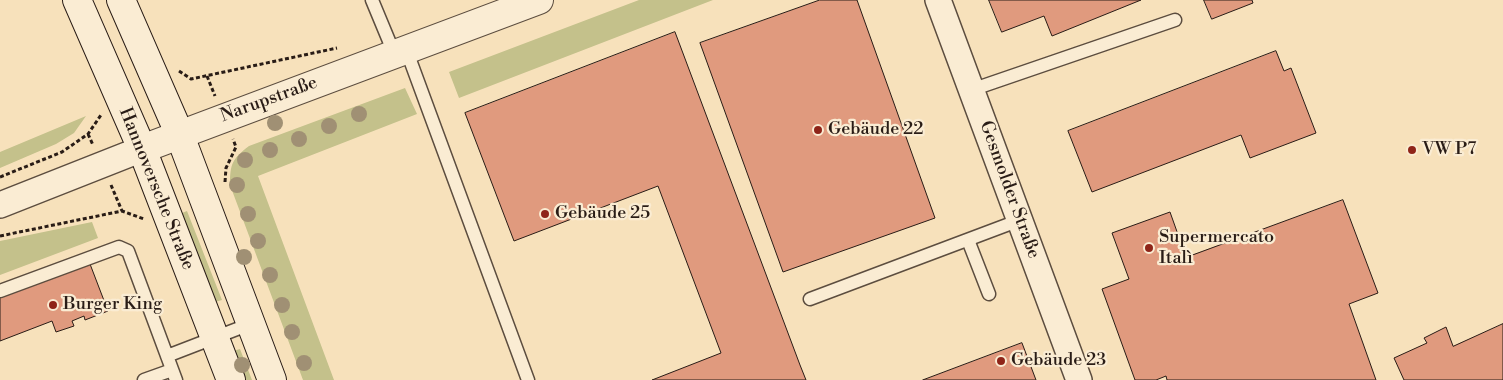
<!DOCTYPE html>
<html>
<head>
<meta charset="utf-8">
<style>
  body { margin:0 }
  canvas { display:block; background:#f7e1bb }
</style>
</head>
<body>
<canvas width="1503" height="380"></canvas>
<script>
const ctx = document.querySelector('canvas').getContext('2d');
ctx.lineJoin = 'round';
function fill(path, color) {
  ctx.fillStyle = color;
  ctx.fill(path, 'evenodd');
}
function trace(path, color, width, dash) {
  ctx.strokeStyle = color;
  ctx.lineWidth = width;
  ctx.lineCap = dash ? 'butt' : 'round';
  ctx.setLineDash(dash || []);
  ctx.stroke(path);
}
function label(font, color, halo, rows, align = 'center') {
  ctx.font = font + ' "Libre Bodoni",serif';
  ctx.lineWidth = 4.5;
  ctx.setLineDash([]);
  ctx.textBaseline = 'middle';
  ctx.strokeStyle = halo;
  ctx.fillStyle = color;
  for (const [text, x, y, turn = 0] of rows) {
    ctx.save();
    ctx.translate(x, y);
    ctx.rotate((+turn || 0) * Math.PI / 180);
    ctx.textAlign = isNaN(turn) ? turn : align;
    if (halo) ctx.strokeText(text, 0, 0);
    ctx.fillText(text, 0, 0);
    ctx.restore();
  }
}
const green = new Path2D(`
  M639 0H713L459 98 449 72Z
  M405 88 417 114 258 176 334 380H303L230 185C230 164 232 159 249 146Z
  M86 116 74 133 56 144 0 168V152Z
  M187 211 222 300 215 302 182 213Z
  M92 222 98 238 0 275V241Z
  M240 349 252 380H244L233 351Z`);
const building = new Path2D(`
  M820 0H857L935 218 783 272 700 43Z
  M989 0H1141L1052 36 1044 16 1002 32Z
  M1204 0H1252L1253 3 1212 19Z
  M675 32 800 365 806 380H652L721 353 658 186 514 241 465 113Z
  M1276 51 1284 71 1291 68 1316 133 1250 158 1241 135 1092 192 1068 131Z
  M1343 200 1378 293 1349 304 1376 380H1167L1166 376 1156 380H1135L1102 289 1129 279 1112 233 1170 212 1186 257Z
  M90 264 108 311 85 320 84 316 72 321 74 326 56 332 52 321 0 341V298Z
  M1503 324V380H1404L1394 358 1427 343 1424 338 1446 327 1453 346Z
  M1022 343 1036 380H923Z`);
const path = new Path2D(`
  M179 71 191 79 337 48
  M207 76 215 96
  M88 134 93 145
  M0 177 62 152 88 134 101 115
  M225 182 226 168 236 147 233 139
  M111 185 122 211
  M0 236 122 211 144 219`);
const service = new Path2D(`
  M372 0 394 53
  M406 49 528 380
  M971 90 1175 20
  M968 240 989 294
  M0 291 119 247 128 251 176 380
  M810 299 1020 220
  M167 356 250 324
  M144 380 172 370`);
const minor = new Path2D(`
  M938 0 1079 380
  M0 205 142 149`);
const tertiary = new Path2D(`
  M142 149 539 0`);
const secondary = new Path2D(`
  M77 0 142 149 231 380
  M121 0 179 133 272 380`);
const trees = [
  [359,114],
  [275,123],
  [329,126],
  [299,139],
  [270,150],
  [245,160],
  [237,185],
  [248,214],
  [258,241],
  [244,257],
  [270,275],
  [282,305],
  [292,332],
  [304,363],
  [242,365]
];
const markers = [
  [818,130,5,"#8f2418"],
  [1412,150,5,"#8f2418"],
  [545,214,5,"#8f2418"],
  [1149,248,5,"#8f2418"],
  [53,305,5,"#8f2418"],
  [1001,361,5,"#8f2418"]
];
const streetNames = [
  ["Narupstraße",269,100,-20],
  ["Hannoversche Straße",156,189,68],
  ["Gesmolder Straße",1009,190,70]
];
const poiNames = [
  ["Gebäude 22",828,130],
  ["VW P7",1422,150],
  ["Gebäude 25",555,214],
  ["Supermercato",1159,238],
  ["Italì",1159,259],
  ["Burger King",63,305],
  ["Gebäude 23",1011,361]
];
fill(green, '#c4c18b');
fill(building, '#e09a7e');
trace(building, '#291c16', 1);
trace(service, '#5c4d3f', 15);
trace(minor, '#5c4d3f', 28);
trace(tertiary, '#5c4d3f', 30);
trace(secondary, '#291c16', 30);
trace(path, '#291c16', 3, [4, 2.5]);
trace(service, '#faecd3', 12);
trace(minor, '#faecd3', 25);
trace(tertiary, '#faecd3', 28);
trace(secondary, '#faecd3', 28);
ctx.fillStyle = '#a09074';
for (const [x, y] of trees) {
  ctx.beginPath();
  ctx.arc(x, y, 8, 0, 2 * Math.PI);
  ctx.fill();
}
for (const [x, y, r, color] of markers) {
  const dot = new Path2D();
  dot.arc(x, y, r, 0, 2 * Math.PI);
  ctx.fillStyle = color;
  ctx.fill(dot);
  trace(dot, '#faecd3', 2);
}
label('18px', '#291c16', '#faecd3', streetNames);
label('18px', '#291c16', '#faecd3', poiNames, 'left');
</script>
</body>
</html>
